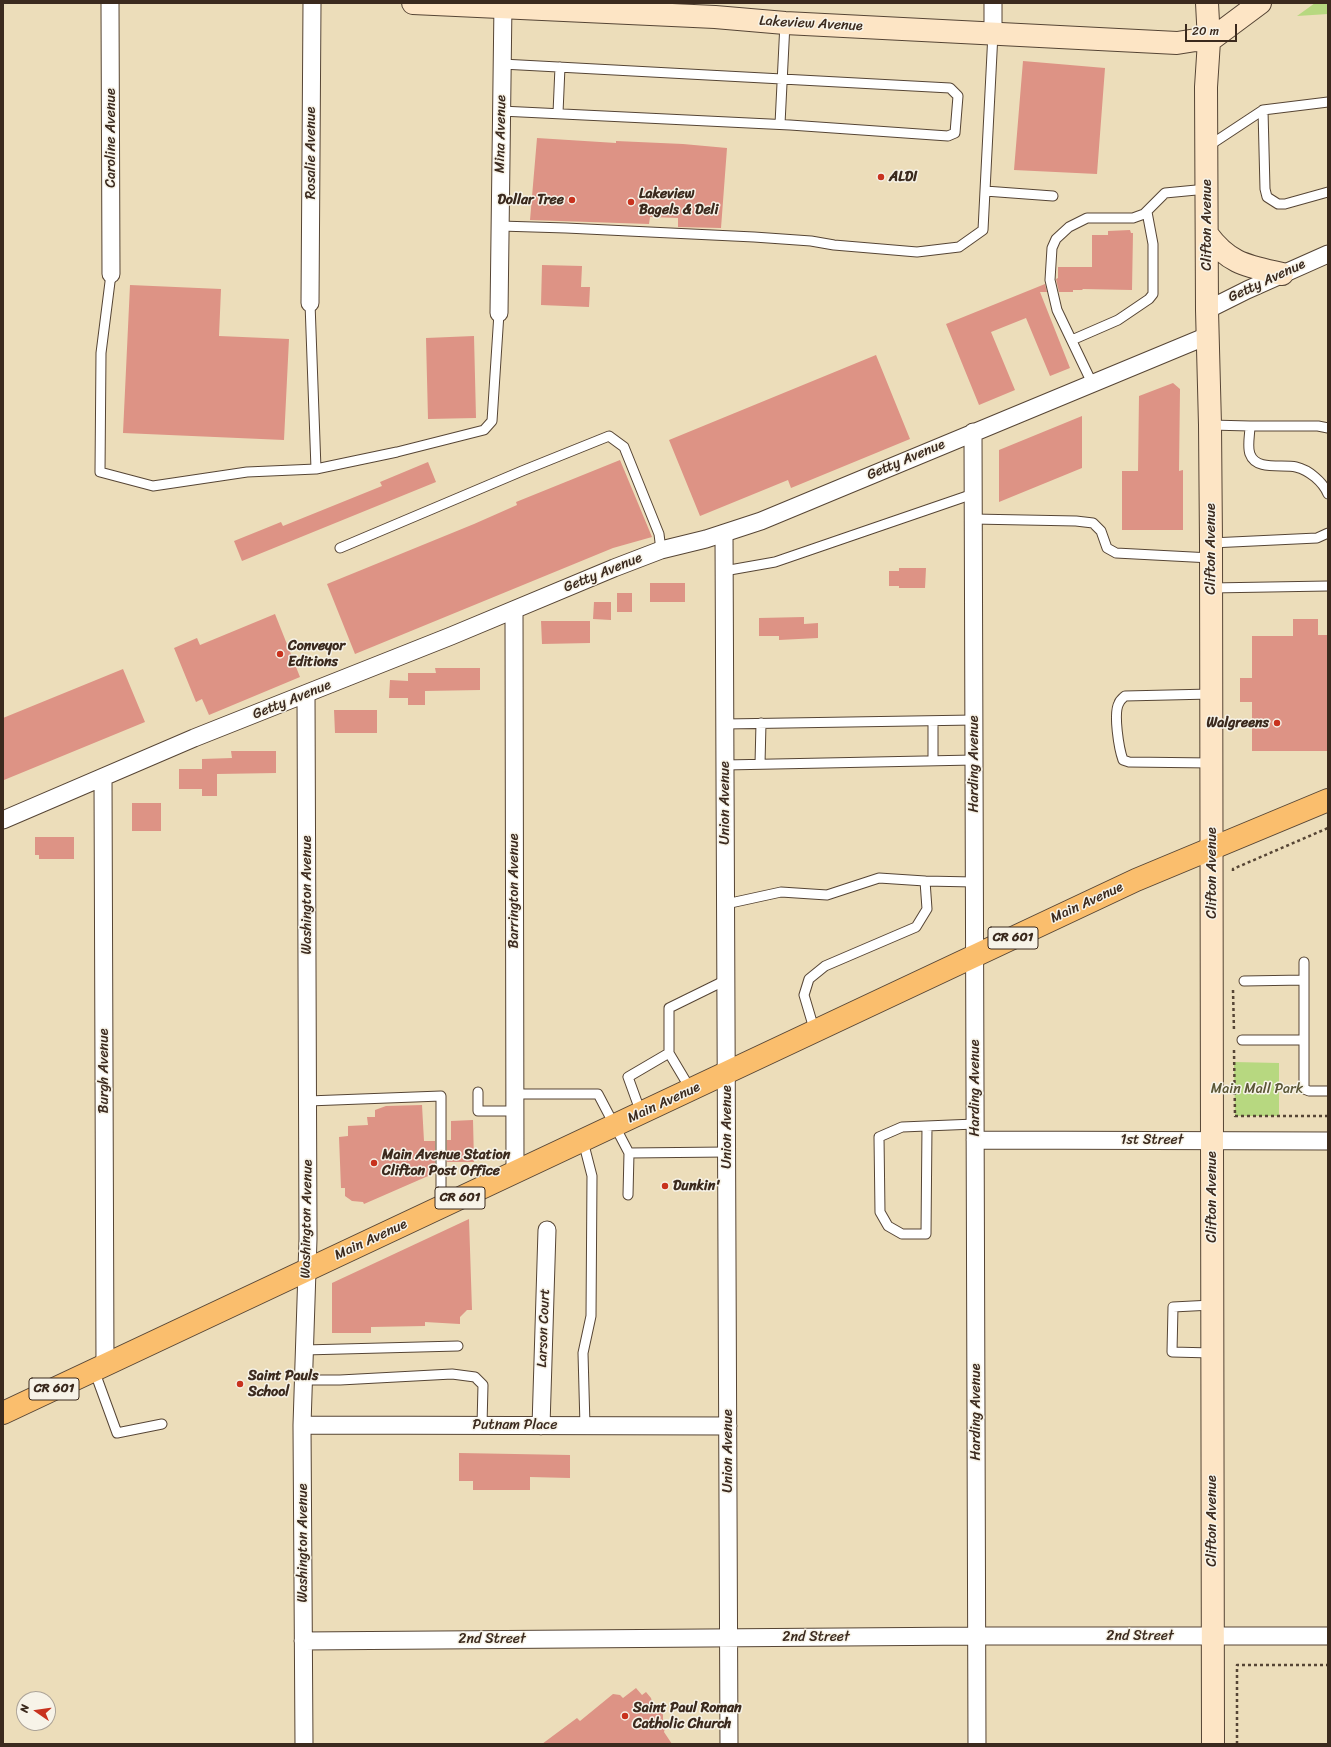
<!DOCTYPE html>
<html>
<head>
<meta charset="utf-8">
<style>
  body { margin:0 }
  #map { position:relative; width:1331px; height:1747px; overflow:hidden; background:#ecddba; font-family:Sriracha,sans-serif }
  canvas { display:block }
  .frame { position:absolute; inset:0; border:4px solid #3b2a1e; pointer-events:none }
  .north { position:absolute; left:16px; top:1691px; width:40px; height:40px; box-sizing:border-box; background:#f7f3e8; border:1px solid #aca397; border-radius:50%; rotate:283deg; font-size:11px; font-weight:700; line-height:16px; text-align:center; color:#3b2a1e }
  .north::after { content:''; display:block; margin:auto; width:14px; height:18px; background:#c8321e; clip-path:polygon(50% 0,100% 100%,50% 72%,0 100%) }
  .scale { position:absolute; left:1185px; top:24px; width:52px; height:18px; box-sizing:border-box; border:2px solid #3b2a1e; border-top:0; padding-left:5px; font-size:12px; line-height:14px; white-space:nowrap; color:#3b2a1e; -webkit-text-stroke:3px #f7f3e8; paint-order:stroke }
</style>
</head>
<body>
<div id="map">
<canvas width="1331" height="1747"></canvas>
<div class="frame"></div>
<div class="north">N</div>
<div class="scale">20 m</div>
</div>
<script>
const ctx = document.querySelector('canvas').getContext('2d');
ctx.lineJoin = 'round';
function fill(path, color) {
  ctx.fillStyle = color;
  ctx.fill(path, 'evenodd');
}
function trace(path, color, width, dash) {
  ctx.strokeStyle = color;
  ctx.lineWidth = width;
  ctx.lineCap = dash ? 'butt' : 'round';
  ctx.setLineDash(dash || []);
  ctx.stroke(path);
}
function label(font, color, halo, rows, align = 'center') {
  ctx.font = font + ' Sriracha,sans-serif';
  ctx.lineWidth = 3;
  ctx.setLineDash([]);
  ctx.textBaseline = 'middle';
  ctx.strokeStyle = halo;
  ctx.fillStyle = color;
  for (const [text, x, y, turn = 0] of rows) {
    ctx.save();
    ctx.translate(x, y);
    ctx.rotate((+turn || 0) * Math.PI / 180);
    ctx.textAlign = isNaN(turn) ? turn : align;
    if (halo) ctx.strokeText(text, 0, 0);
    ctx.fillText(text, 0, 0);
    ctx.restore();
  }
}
const green = new Path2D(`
  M1315 3H1328V14L1297 16Z
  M1234 1062 1279 1063V1116H1235Z`);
const building = new Path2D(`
  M1023 61 1105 68 1097 174 1014 170Z
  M537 138 616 143V141L683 144 727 148 721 228 678 227V218L650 217 649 224 530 220Z
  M1130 230 1131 233H1133L1132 290 1083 289 1082 290H1073V292H1059L1056 279 1058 278V267H1092V235H1108V231Z
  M542 265 582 266 581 287H590L589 307 541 305Z
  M1045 284 1047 292H1040L1070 368 1050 376 1026 318 991 332 1015 390 979 405 946 324Z
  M130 285 221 289 219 336 289 339 284 440 123 433Z
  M474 336 476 418 428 419 426 338Z
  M876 355 910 439 791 488 788 480 700 516 669 440Z
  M1173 383 1180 389 1179 471 1183 470V530H1122V471H1138L1139 396Z
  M1082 416V468L999 502V450Z
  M620 460 652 537 613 548 355 654 327 584 474 524 517 505 516 502Z
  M428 462 436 482 242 561 234 541 281 522 283 526 382 486 380 482Z
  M899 568H926L925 588H899V586H889V571H899Z
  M650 583H685V602H650Z
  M617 593H632V612H617Z
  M594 602H611V620L593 619Z
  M275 614 300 677 209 715 202 699 196 702 174 648 197 638 200 645Z
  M804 617V624L818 623V638L779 640V636H759V618Z
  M1293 619H1318V635H1328V751H1252V702H1240V678H1252V636H1293Z
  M541 621H590V643L542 644Z
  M435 668H480V690L425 691V705H408V698H389L390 680 408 681V673H436Z
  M123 669 145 722 4 780 3 718Z
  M334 710H377V733H335Z
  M231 751H276V773L217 774V796H202V789H179V769H202V759L232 758Z
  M132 803H161V831H132Z
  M35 837H74V859H39V855H35Z
  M422 1105 424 1141H435V1173L364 1204 363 1202 352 1201 345 1196V1188H341L339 1137 348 1136V1126L368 1125 367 1117H375V1110L386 1106Z
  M473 1120 474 1162H447V1140H451V1121Z
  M469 1219 472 1310H467L460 1317V1324L425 1322V1326L371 1327V1333H332V1283Z
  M459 1453 570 1455V1478L530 1477V1490H473V1481H459Z
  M636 1688 642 1695 646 1692 651 1698 653 1706 660 1709 663 1715V1721L666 1724 664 1732 672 1744H542L577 1718 580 1721 613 1694 620 1695 623 1698Z`);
const path = new Path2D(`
  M1233 871V869L1328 828
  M1233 990 1234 1031
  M1234 1050 1235 1116H1328
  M1237 1744V1665H1328`);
const lane = new Path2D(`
  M1328 102 1263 110 1265 189 1267 197 1278 204H1285L1328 192
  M501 111 790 125 948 136 955 133 958 96 950 88 502 64
  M558 113 560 67
  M780 124 785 23
  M1207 147 1263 110
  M985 191 1053 196
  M500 226 566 228 754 237 811 241 834 245 917 252 959 247 983 230 993 33
  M111 274 101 353 100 472 153 486 247 472 316 469 310 303
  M1072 340 1118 320 1149 299 1153 294V244L1147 212
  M1092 383 1057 310 1050 280 1052 248 1056 239 1069 227 1087 218H1133L1144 214 1165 193 1207 189
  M1210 425 1250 426C1250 434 1247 447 1250 454 1256 471 1282 464 1296 467 1309 470 1323 482 1328 494
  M1250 426H1318L1328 428
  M316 469 397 452 484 430 492 421 499 313
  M973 519 1076 521 1093 523 1101 531 1107 548 1116 553 1211 558
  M1211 543 1317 538 1328 533
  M340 548 522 471 609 436 624 447 659 534 661 550
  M724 571 775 562 973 494
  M1211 588 1328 586
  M1211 694 1125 696C1123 698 1120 700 1119 703 1113 713 1119 749 1123 760L1129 762 1211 763
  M725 724 974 720
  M933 761V721
  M760 764 761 723
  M725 765 974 760
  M726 904 781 892 827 895 879 878 925 881
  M1304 962V1089L1309 1091H1328
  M1244 981 1304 980
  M815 1032 804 995 809 979 825 966 916 927 927 909 925 881 974 882
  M1242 1040H1304
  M669 1053 691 1090
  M478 1092V1111H514
  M515 1094H598L629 1153 727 1152
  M308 1101 441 1096V1206
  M641 1113 628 1077 669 1053V1008L726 980
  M927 1126 926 1234H902L888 1226 880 1212 879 1137 902 1127 975 1124
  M583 1141 592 1176 591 1316 583 1353 585 1426
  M628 1195 629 1153
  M1212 1305 1173 1307 1172 1352 1212 1353
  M304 1350 458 1346
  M94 1370 117 1433 162 1424
  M303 1380H340L452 1374 475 1377 483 1385 482 1425`);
const street = new Path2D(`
  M110 3 111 274
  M993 33V3
  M310 303 312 3
  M1207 310 1247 290 1328 254
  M499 313 503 3
  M973 432 977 1744
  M724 533 729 1744
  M514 610 515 1173
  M103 777 105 1365
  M3 820 194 738 451 636 614 568 661 550 706 539 761 521 1207 336
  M975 1140 1328 1141
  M302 1425 728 1426
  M541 1426 547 1230
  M303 1641 977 1636H1328
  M304 1744 302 1425 308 1239 306 694`);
const secondary = new Path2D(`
  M413 3 715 17 785 23 1177 43 1196 40 1209 41
  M1207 3 1209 41 1206 87 1207 310 1210 425 1211 543 1213 1744
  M1209 41 1260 3
  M1207 234C1229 264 1247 266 1282 274`);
const primary = new Path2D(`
  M3 1413 1136 880 1328 800`);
const markers = [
  [881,177,4,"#c8321e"],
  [572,200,4,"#c8321e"],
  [631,202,4,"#c8321e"],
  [280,654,4,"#c8321e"],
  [1277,723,4,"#c8321e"],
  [374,1163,4,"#c8321e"],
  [665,1186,4,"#c8321e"],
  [240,1384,4,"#c8321e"],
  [625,1716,4,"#c8321e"]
];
const shields = [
  [1013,938,50],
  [460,1198,50],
  [54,1389,50]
];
const shieldNames = [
  ["CR 601",1013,938],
  ["CR 601",460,1198],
  ["CR 601",54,1389]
];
const streetNames = [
  ["Lakeview Avenue",811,24,3],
  ["Mina Avenue",501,134,-89],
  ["Caroline Avenue",111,138,-90],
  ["Rosalie Avenue",311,153,-90],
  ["Clifton Avenue",1207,225,-90],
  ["Getty Avenue",1267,281,-25],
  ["Getty Avenue",906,460,-23],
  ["Clifton Avenue",1211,549,-90],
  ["Getty Avenue",603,573,-22],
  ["Getty Avenue",292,700,-22],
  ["Harding Avenue",974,764,-90],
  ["Union Avenue",725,803,-90],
  ["Clifton Avenue",1212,873,-90],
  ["Barrington Avenue",514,891,-90],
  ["Washington Avenue",307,895,-90],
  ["Main Avenue",1087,903,-25],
  ["Burgh Avenue",104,1071,-90],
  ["Harding Avenue",975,1088,-90],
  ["Main Avenue",664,1103,-25],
  ["Union Avenue",727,1127,-90],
  ["1st Street",1152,1140],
  ["Clifton Avenue",1212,1197,-90],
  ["Washington Avenue",307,1219,-89],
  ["Main Avenue",371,1240,-25],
  ["Larson Court",544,1328,-88],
  ["Harding Avenue",976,1412,-90],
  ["Putnam Place",515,1425],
  ["Union Avenue",728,1451,-90],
  ["Clifton Avenue",1212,1521,-90],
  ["Washington Avenue",303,1543,-90],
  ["2nd Street",1140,1636],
  ["2nd Street",816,1637],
  ["2nd Street",492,1639]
];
const poiNames = [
  ["ALDI",889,177],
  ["Lakeview",639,194],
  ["Bagels & Deli",639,210],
  ["Dollar Tree",564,200,"right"],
  ["Conveyor",288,646],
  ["Editions",288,662],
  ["Walgreens",1269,723,"right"],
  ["Main Avenue Station",382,1155],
  ["Clifton Post Office",382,1171],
  ["Dunkin'",673,1186],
  ["Saint Pauls",248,1376],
  ["School",248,1392],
  ["Saint Paul Roman",633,1708],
  ["Catholic Church",633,1724]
];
const parkNames = [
  ["Main Mall Park",1257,1089]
];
fill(green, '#b7d880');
fill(building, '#dd9385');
trace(lane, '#564535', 11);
trace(street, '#564535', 19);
trace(secondary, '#564535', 24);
trace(primary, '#564535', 24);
trace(path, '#564535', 2.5, [3, 3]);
trace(lane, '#fff', 9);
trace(street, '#fff', 17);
trace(secondary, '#fde5c5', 22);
trace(primary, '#fabe6d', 22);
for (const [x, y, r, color] of markers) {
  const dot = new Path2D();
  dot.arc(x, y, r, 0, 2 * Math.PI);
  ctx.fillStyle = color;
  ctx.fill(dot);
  trace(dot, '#f7f3e8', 1.5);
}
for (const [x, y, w] of shields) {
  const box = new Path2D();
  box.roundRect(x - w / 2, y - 11, w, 22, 3);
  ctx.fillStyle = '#f7f3e8';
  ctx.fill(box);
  trace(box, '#3b2a1e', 1);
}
label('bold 13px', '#3b2a1e', null, shieldNames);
label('14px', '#3b2a1e', '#f7f3e8', streetNames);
label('bold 14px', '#3b2a1e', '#f7f3e8', poiNames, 'left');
label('14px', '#5a5636', '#f7f3e8', parkNames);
</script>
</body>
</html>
